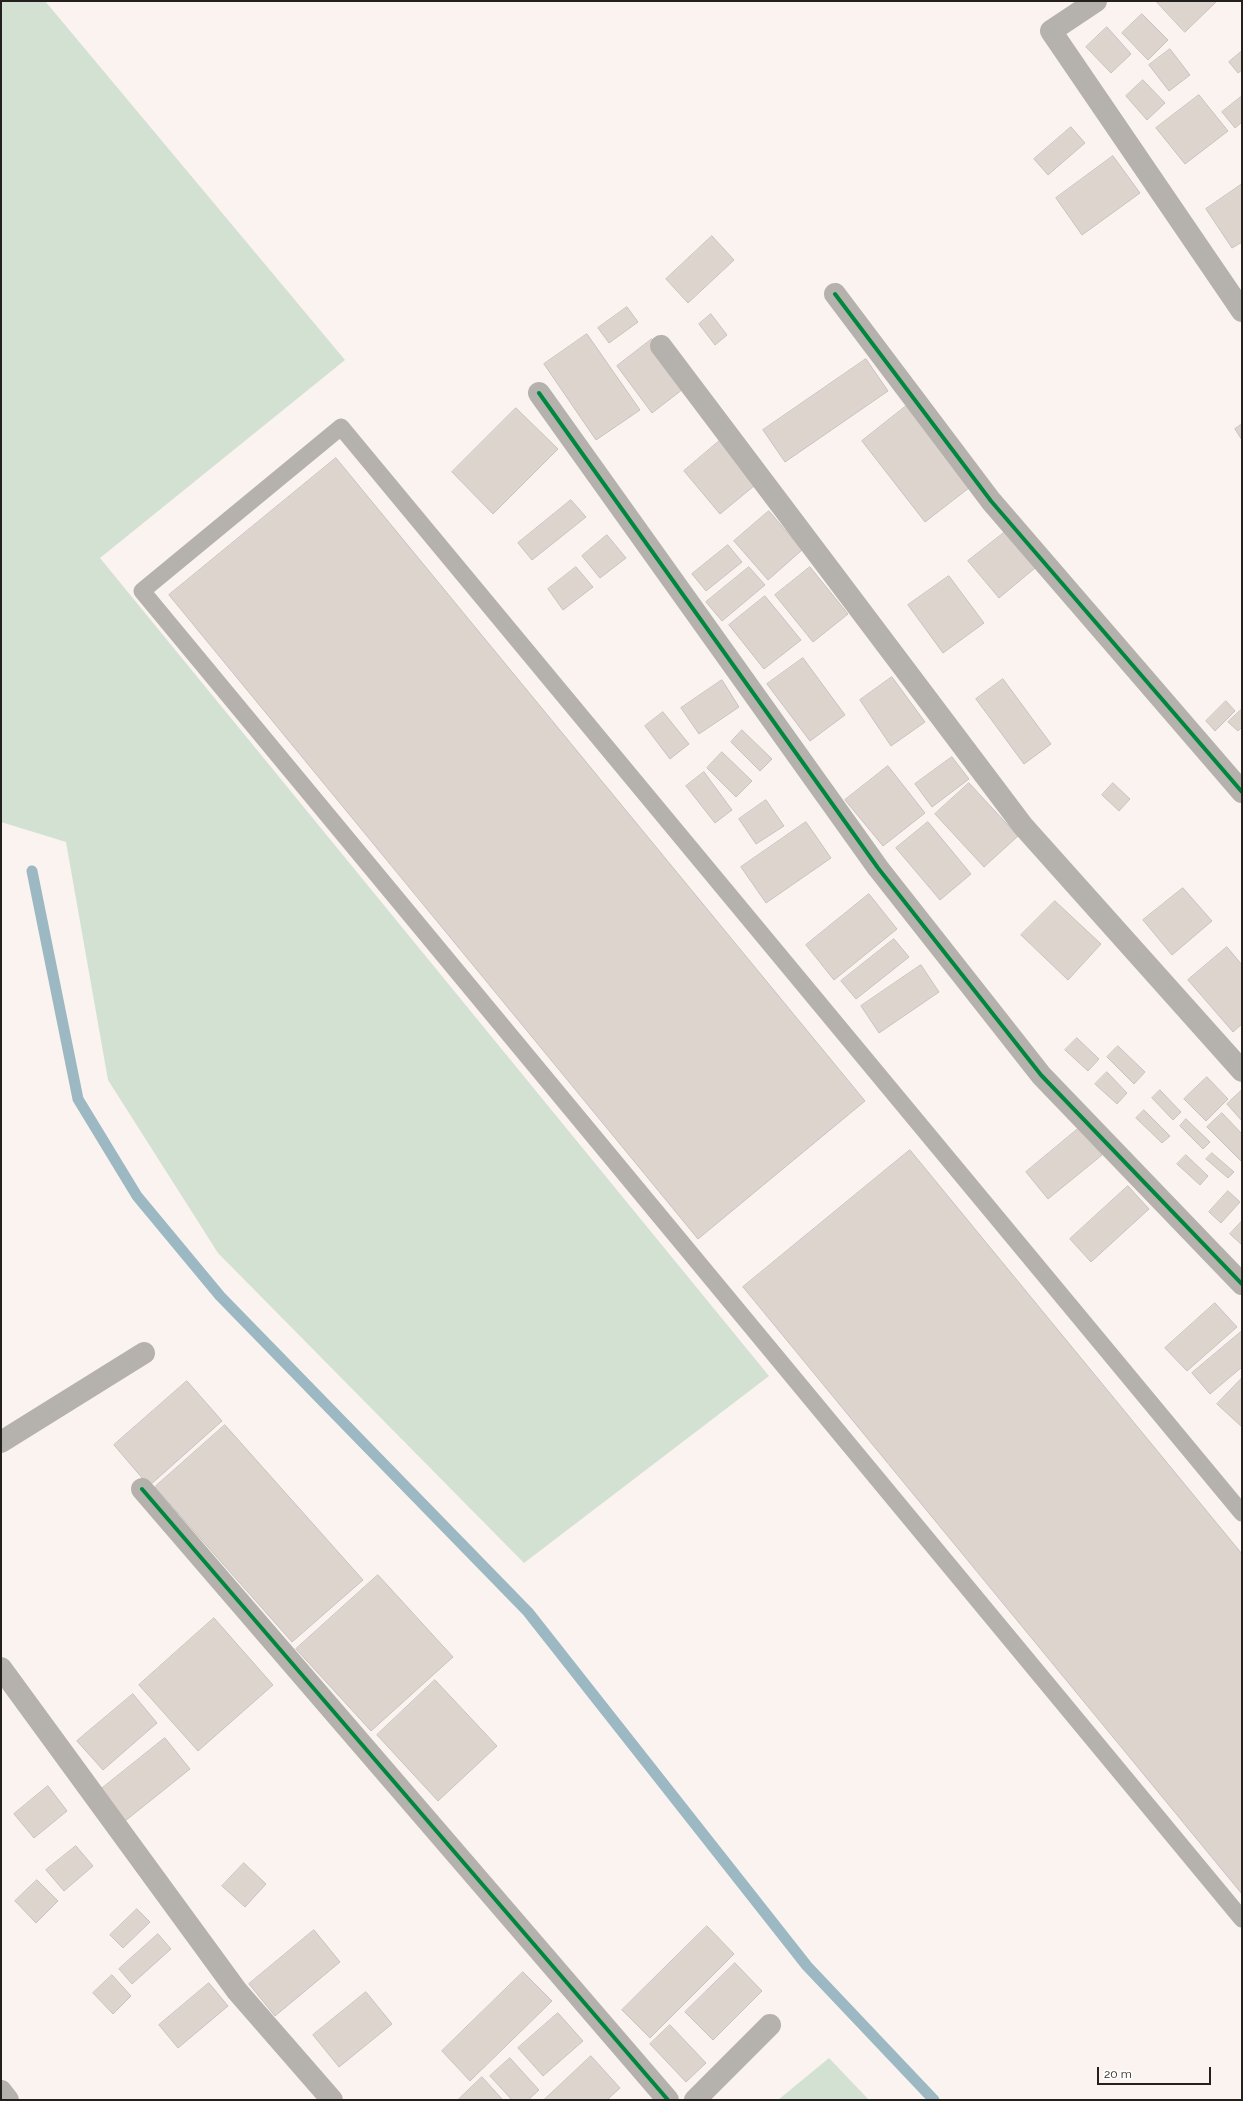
<!DOCTYPE html>
<html>
<head>
<meta charset="utf-8">
<style>
  body { margin:0 }
  #map { position:relative; width:1243px; height:2101px; overflow:hidden; background:#faf3ef; font-family:Raleway,sans-serif }
  canvas { display:block }
  .frame { position:absolute; inset:0; border:2px solid #24201d; pointer-events:none }
  .scale { position:absolute; left:1097px; top:2067px; width:114px; height:18px; box-sizing:border-box; border:2px solid #24201d; border-top:0; padding-left:5px; font-size:12px; line-height:14px; white-space:nowrap; color:#24201d; -webkit-text-stroke:3px #fff; paint-order:stroke }
</style>
</head>
<body>
<div id="map">
<canvas width="1243" height="2101"></canvas>
<div class="frame"></div>
<div class="scale">20 m</div>
</div>
<script>
const ctx = document.querySelector('canvas').getContext('2d');
ctx.lineJoin = 'round';
function fill(path, color) {
  ctx.fillStyle = color;
  ctx.fill(path, 'evenodd');
}
function trace(path, color, width, dash) {
  ctx.strokeStyle = color;
  ctx.lineWidth = width;
  ctx.lineCap = dash ? 'butt' : 'round';
  ctx.setLineDash(dash || []);
  ctx.stroke(path);
}
const green = new Path2D(`
  M1 1H45L345 360 100 558 769 1376 524 1563 218 1253 108 1080 66 842 1 822Z
  M829 2058 869 2100H778Z`);
const stream = new Path2D(`
  M32 871 78 1099 137 1196 220 1296 528 1612 807 1966 934 2100`);
const building = new Path2D(`
  M1156 1H1217L1185 32Z
  M1142 14 1168 40 1148 60 1122 33Z
  M1107 27 1131 54 1111 73 1086 47Z
  M1170 49 1190 75 1169 91 1149 65Z
  M1242 51V70L1238 73 1229 62Z
  M1143 80 1165 103 1147 120 1126 96Z
  M1199 95 1228 131 1185 164 1156 128Z
  M1242 96V122L1235 128 1222 112Z
  M1071 127 1085 143 1048 175 1034 159Z
  M1113 156 1140 193 1082 235 1056 198Z
  M1242 184V242L1232 248 1206 209Z
  M712 236 734 260 688 303 666 279Z
  M627 307 638 322 609 343 598 328Z
  M711 314 727 335 715 345 699 324Z
  M587 334 640 410 596 440 544 364Z
  M652 339 687 386 652 413 617 366Z
  M866 359 888 391 785 462 763 430Z
  M910 403 974 484 925 522 862 441Z
  M516 408 558 449 493 514 452 472Z
  M1242 424V440L1235 429Z
  M724 437 760 481 720 514 684 471Z
  M336 458 865 1101 698 1239 169 595Z
  M571 500 586 517 532 560 518 543Z
  M769 511 802 550 768 580 734 541Z
  M1005 532 1035 568 999 598 968 561Z
  M607 535 626 558 600 578 582 556Z
  M728 545 742 562 706 591 692 574Z
  M576 567 593 587 563 610 548 589Z
  M749 567 765 585 722 621 706 602Z
  M810 567 848 614 813 642 775 595Z
  M949 576 984 623 943 653 908 605Z
  M765 596 801 640 764 669 729 625Z
  M803 658 845 715 810 741 767 684Z
  M892 677 925 722 891 746 860 700Z
  M1003 679 1051 744 1024 764 976 699Z
  M722 680 739 707 699 734 681 708Z
  M1226 701 1235 711 1215 731 1206 721Z
  M1242 709V727L1238 731 1228 722Z
  M663 712 689 744 670 759 645 726Z
  M742 730 772 759 760 771 731 742Z
  M722 752 752 781 736 797 707 768Z
  M952 757 969 779 932 807 915 784Z
  M888 766 925 813 883 846 845 800Z
  M704 772 732 810 715 823 686 786Z
  M969 783 1018 836 984 867 935 814Z
  M1113 783 1130 799 1119 811 1102 795Z
  M766 800 784 826 756 844 739 819Z
  M806 822 831 858 766 903 741 867Z
  M928 822 971 874 940 900 896 848Z
  M1183 888 1212 921 1172 955 1143 920Z
  M869 894 897 929 834 980 806 945Z
  M1055 901 1101 944 1068 980 1021 935Z
  M894 939 909 957 856 999 841 981Z
  M1227 947 1242 965V1024L1233 1032 1188 980Z
  M921 965 939 992 879 1033 861 1006Z
  M1077 1038 1099 1059 1088 1071 1065 1050Z
  M1118 1046 1145 1072 1134 1084 1107 1057Z
  M1107 1072 1127 1093 1117 1104 1095 1084Z
  M1207 1077 1228 1099 1206 1121 1184 1099Z
  M1160 1090 1181 1112 1173 1120 1152 1098Z
  M1242 1090V1121L1227 1104Z
  M1144 1110 1170 1136 1162 1143 1136 1118Z
  M1222 1113 1242 1134V1162L1207 1127Z
  M1186 1119 1210 1142 1203 1149 1180 1126Z
  M1079 1128 1102 1155 1048 1199 1026 1172Z
  M910 1150 1242 1554V1894L743 1287Z
  M1212 1153 1234 1172 1228 1178 1206 1159Z
  M1186 1155 1208 1176 1200 1185 1177 1164Z
  M1128 1186 1149 1209 1091 1262 1070 1239Z
  M1228 1191 1240 1202 1221 1223 1209 1212Z
  M1242 1221V1245L1230 1234Z
  M1215 1303 1237 1327 1187 1371 1165 1348Z
  M1242 1331V1367L1210 1394 1192 1373Z
  M1242 1378V1427L1217 1404Z
  M187 1381 222 1421 149 1486 114 1445Z
  M225 1425 363 1580 292 1642 155 1487Z
  M378 1575 453 1657 371 1731 296 1649Z
  M214 1618 273 1685 198 1751 139 1685Z
  M435 1680 497 1746 438 1801 377 1735Z
  M133 1694 157 1723 103 1770 77 1741Z
  M165 1738 190 1769 120 1825 95 1794Z
  M48 1786 67 1811 34 1838 14 1814Z
  M76 1846 93 1866 64 1891 46 1870Z
  M244 1863 266 1884 245 1907 222 1886Z
  M37 1880 58 1901 36 1923 15 1901Z
  M137 1909 150 1922 123 1948 110 1935Z
  M707 1926 734 1954 650 2038 622 2010Z
  M314 1930 340 1962 275 2016 249 1984Z
  M158 1934 171 1949 132 1984 119 1969Z
  M735 1963 762 1991 713 2040 685 2012Z
  M523 1972 552 2001 470 2081 442 2051Z
  M112 1975 131 1996 113 2014 93 1993Z
  M209 1983 228 2006 178 2048 159 2025Z
  M366 1992 392 2024 339 2067 313 2035Z
  M558 2013 583 2041 543 2076 518 2048Z
  M670 2025 706 2063 686 2082 650 2044Z
  M591 2056 620 2088 607 2100H544Z
  M510 2058 539 2090 528 2100H512L490 2076Z
  M482 2077 503 2100H458Z`);
const lane = new Path2D(`
  M1242 1513 341 427 142 591 1242 1919`);
const street = new Path2D(`
  M1096 1 1051 31 1242 311
  M835 294 991 501 1242 792
  M661 346 1023 826 1242 1071
  M539 393 878 868 1041 1075 1242 1284
  M1 1442 144 1353
  M142 1489 668 2100
  M1 1668 237 1991 332 2100
  M1 2091 8 2100
  M695 2100 770 2025`);
const cycleway = new Path2D(`
  M835 294 991 501 1242 792
  M539 393 878 868 1041 1075 1242 1284
  M142 1489 668 2100`);
fill(green, '#d3e1d2');
trace(stream, '#9cb8c3', 11);
fill(building, '#ded4ce');
trace(building, '#c7c2bf', 1);
trace(lane, '#b5b1ac', 17);
trace(street, '#b5b1ac', 22);
trace(cycleway, '#00873e', 4);
</script>
</body>
</html>
